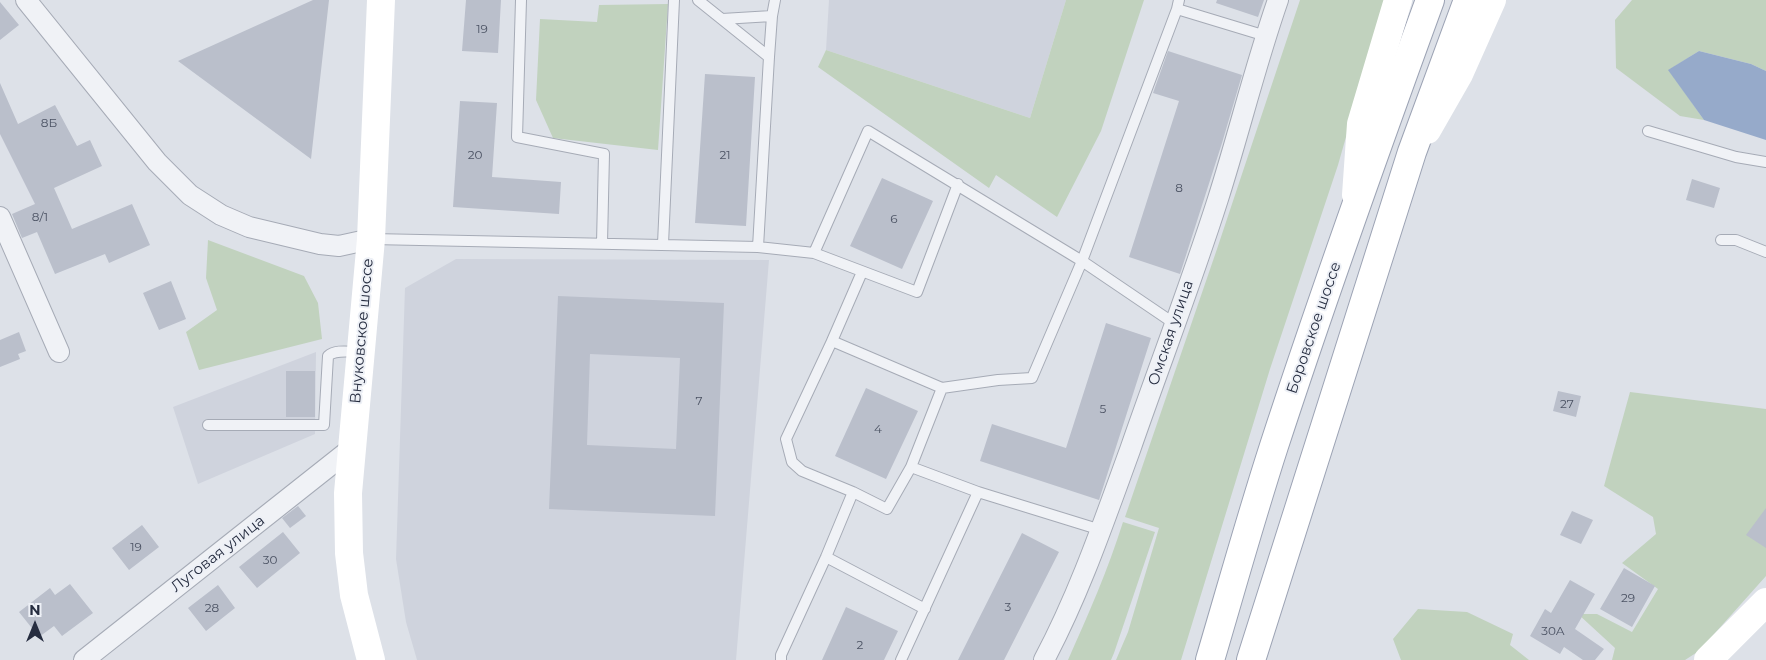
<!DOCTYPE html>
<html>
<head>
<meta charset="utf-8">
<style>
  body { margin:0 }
  #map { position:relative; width:1766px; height:660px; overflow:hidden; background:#dde1e8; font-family:Montserrat,sans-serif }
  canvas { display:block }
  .north { position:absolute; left:10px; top:600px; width:50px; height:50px; -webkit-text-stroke:4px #edf0f6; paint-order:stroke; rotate:0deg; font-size:14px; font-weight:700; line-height:20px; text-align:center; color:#262d40 }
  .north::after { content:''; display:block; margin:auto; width:18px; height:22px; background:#262d40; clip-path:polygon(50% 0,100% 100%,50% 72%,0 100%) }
</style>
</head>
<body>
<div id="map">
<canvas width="1766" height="660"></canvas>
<div class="north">N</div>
</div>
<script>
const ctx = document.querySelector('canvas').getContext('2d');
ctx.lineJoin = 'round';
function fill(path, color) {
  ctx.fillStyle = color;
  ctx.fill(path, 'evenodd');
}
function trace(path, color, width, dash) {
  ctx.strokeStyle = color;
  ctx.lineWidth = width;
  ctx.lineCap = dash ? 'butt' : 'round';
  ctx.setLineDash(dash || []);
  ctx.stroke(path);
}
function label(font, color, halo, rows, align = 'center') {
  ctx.font = font + ' Montserrat,sans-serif';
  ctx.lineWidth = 4;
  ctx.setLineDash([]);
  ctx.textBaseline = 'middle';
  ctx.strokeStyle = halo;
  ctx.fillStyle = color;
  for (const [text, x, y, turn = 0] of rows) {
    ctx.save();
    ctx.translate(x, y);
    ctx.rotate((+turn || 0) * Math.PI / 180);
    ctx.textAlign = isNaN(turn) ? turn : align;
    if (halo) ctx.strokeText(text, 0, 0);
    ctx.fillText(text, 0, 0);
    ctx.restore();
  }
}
const built = new Path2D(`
  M829 0H1066L1030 118 826 50Z
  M456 259 769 260 736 660H417L406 622 396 559 405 288Z
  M316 352 315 434 198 484 173 407Z`);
const green = new Path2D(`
  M1066 0H1144L1101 131 1057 217 996 175 989 188 818 67 826 50 1030 118Z
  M1300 0H1385L1338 165 1270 369 1181 660H1116L1128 632 1159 528 1125 517 1217 249Z
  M1632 0H1766V71L1751 64 1699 51 1669 70 1704 120 1680 116 1616 68 1615 20Z
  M668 4 658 150 553 138 536 100 540 19 597 22 599 5Z
  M208 240 304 276 318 303 322 339 199 370 186 332 217 310 206 278Z
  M1630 392 1766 409V576L1699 651 1685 660H1612L1615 648 1578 614H1597L1632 632 1658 589 1622 563 1656 534 1653 517 1604 486Z
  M1123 522 1155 532 1114 653 1111 660H1068C1088 615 1108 570 1123 522Z
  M1418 609 1467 612 1513 634 1510 645 1529 660H1401L1393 639Z`);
const water = new Path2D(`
  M1699 51 1751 64 1766 71V140L1704 120 1668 70Z`);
const building = new Path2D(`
  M313 0H329L311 159 178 61Z
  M466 0H501L498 53 462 51Z
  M1217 0H1264L1258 17 1216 3Z
  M0 2 19 25 0 40Z
  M1168 51 1242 75 1222 143 1180 274 1129 257 1179 101 1153 93Z
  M705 74 755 77 746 226 695 223Z
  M0 83 18 124 55 105 77 146 90 140 102 166 54 188 72 229 132 204 150 245 109 263 105 254 55 274 37 232 22 238 12 214 35 204 0 134Z
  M460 101 497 103 492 177 561 182 559 214 453 207Z
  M882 178 933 201 902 269 850 246Z
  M1692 179 1720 188 1714 208 1686 200Z
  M171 281 186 319 159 330 143 293Z
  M558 296 724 303 715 516 549 509ZM590 354 680 358 676 449 587 445Z
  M1106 323 1151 338 1099 500 980 461 992 424 1066 448Z
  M19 332 26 351 18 354 20 359 0 367V340Z
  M286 371H315V417H286Z
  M866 388 918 411 886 479 835 456Z
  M1558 391 1581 396 1576 417 1553 411Z
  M298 506 306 516 290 528 282 518Z
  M1766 508V548L1746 535Z
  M1572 511 1593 520 1581 544 1560 535Z
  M142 525 159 547 129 570 112 548Z
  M283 532 300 553 257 588 239 567Z
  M1022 533 1059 552 1004 660H958Z
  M1624 568 1655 586 1632 627 1600 609Z
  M1570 580 1595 594 1575 629 1604 649 1595 660H1583L1564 647 1560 654 1530 636 1545 609 1551 613Z
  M70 584 93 613 62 636 54 626 39 637 19 612 50 588 55 595Z
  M218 585 235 608 206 631 188 608Z
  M846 607 898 631 884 660H822Z`);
const lane = new Path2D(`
  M521 0 517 137 604 154 602 243
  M698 0 769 57 758 247
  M1179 0 1177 9 1266 36
  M722 19 772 16
  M769 57 772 16 775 0
  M1648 131 1736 157 1766 162
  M372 239 758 247 814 253 917 292 958 184
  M1721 240H1736L1766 252
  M663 244 674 0
  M814 253 868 131 1082 261 1175 324
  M832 341 862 272
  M942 388 998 380 1032 378 1082 261 1177 9
  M208 425H324L328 356C335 349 350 352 359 352
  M911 467 887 509 853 492 802 471 792 462 786 439 832 341 942 388 911 467 978 492
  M826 557 925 609
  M781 660V655L826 557 853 492
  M901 660 978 492 1101 530`);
const street = new Path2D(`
  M26 0 157 162 190 195 221 215 249 227 320 244 339 246 371 239
  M0 217 59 352
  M84 660 352 448
  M1044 660C1080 592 1104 521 1130 450 1159 366 1191 284 1218 199 1239 133 1255 66 1278 0`);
const secondary = new Path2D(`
  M1427 130 1459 74 1492 0
  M1356 195 1361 124 1398 0
  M371 660 354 595 349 553 348 493 371 239 381 0
  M1708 660 1766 602`);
const primary = new Path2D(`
  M1210 660C1231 589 1251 517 1274 446 1323 296 1376 148 1430 0
  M1251 660 1412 152 1468 0`);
const numberNames = [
  ["19",482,29],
  ["8Б",49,123],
  ["20",475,155],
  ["21",725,155],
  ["8",1179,188],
  ["8/1",40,217],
  ["6",894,219],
  ["7",699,401],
  ["27",1567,404],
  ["5",1103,409],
  ["4",878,429],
  ["19",136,547],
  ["30",270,560],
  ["29",1628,598],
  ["3",1008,607],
  ["28",212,608],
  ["30А",1553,631],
  ["2",860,645]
];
const streetNames = [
  ["Боровское шоссе",1314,328,-71],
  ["Внуковское шоссе",362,331,-85],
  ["Омская улица",1171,333,-71],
  ["Луговая улица",218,554,-38]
];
fill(built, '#cfd3dd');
fill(green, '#c1d2be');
fill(water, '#96aaca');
fill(building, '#babfcb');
trace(lane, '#a6abb6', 12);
trace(street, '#a6abb6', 22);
trace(primary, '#9ca3b4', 30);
trace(lane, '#f0f2f6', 10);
trace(street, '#f0f2f6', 20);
trace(secondary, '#fff', 28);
trace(primary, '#fff', 28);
label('12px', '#4b5263', null, numberNames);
label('15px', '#262d40', '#edf0f6', streetNames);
</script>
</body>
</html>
